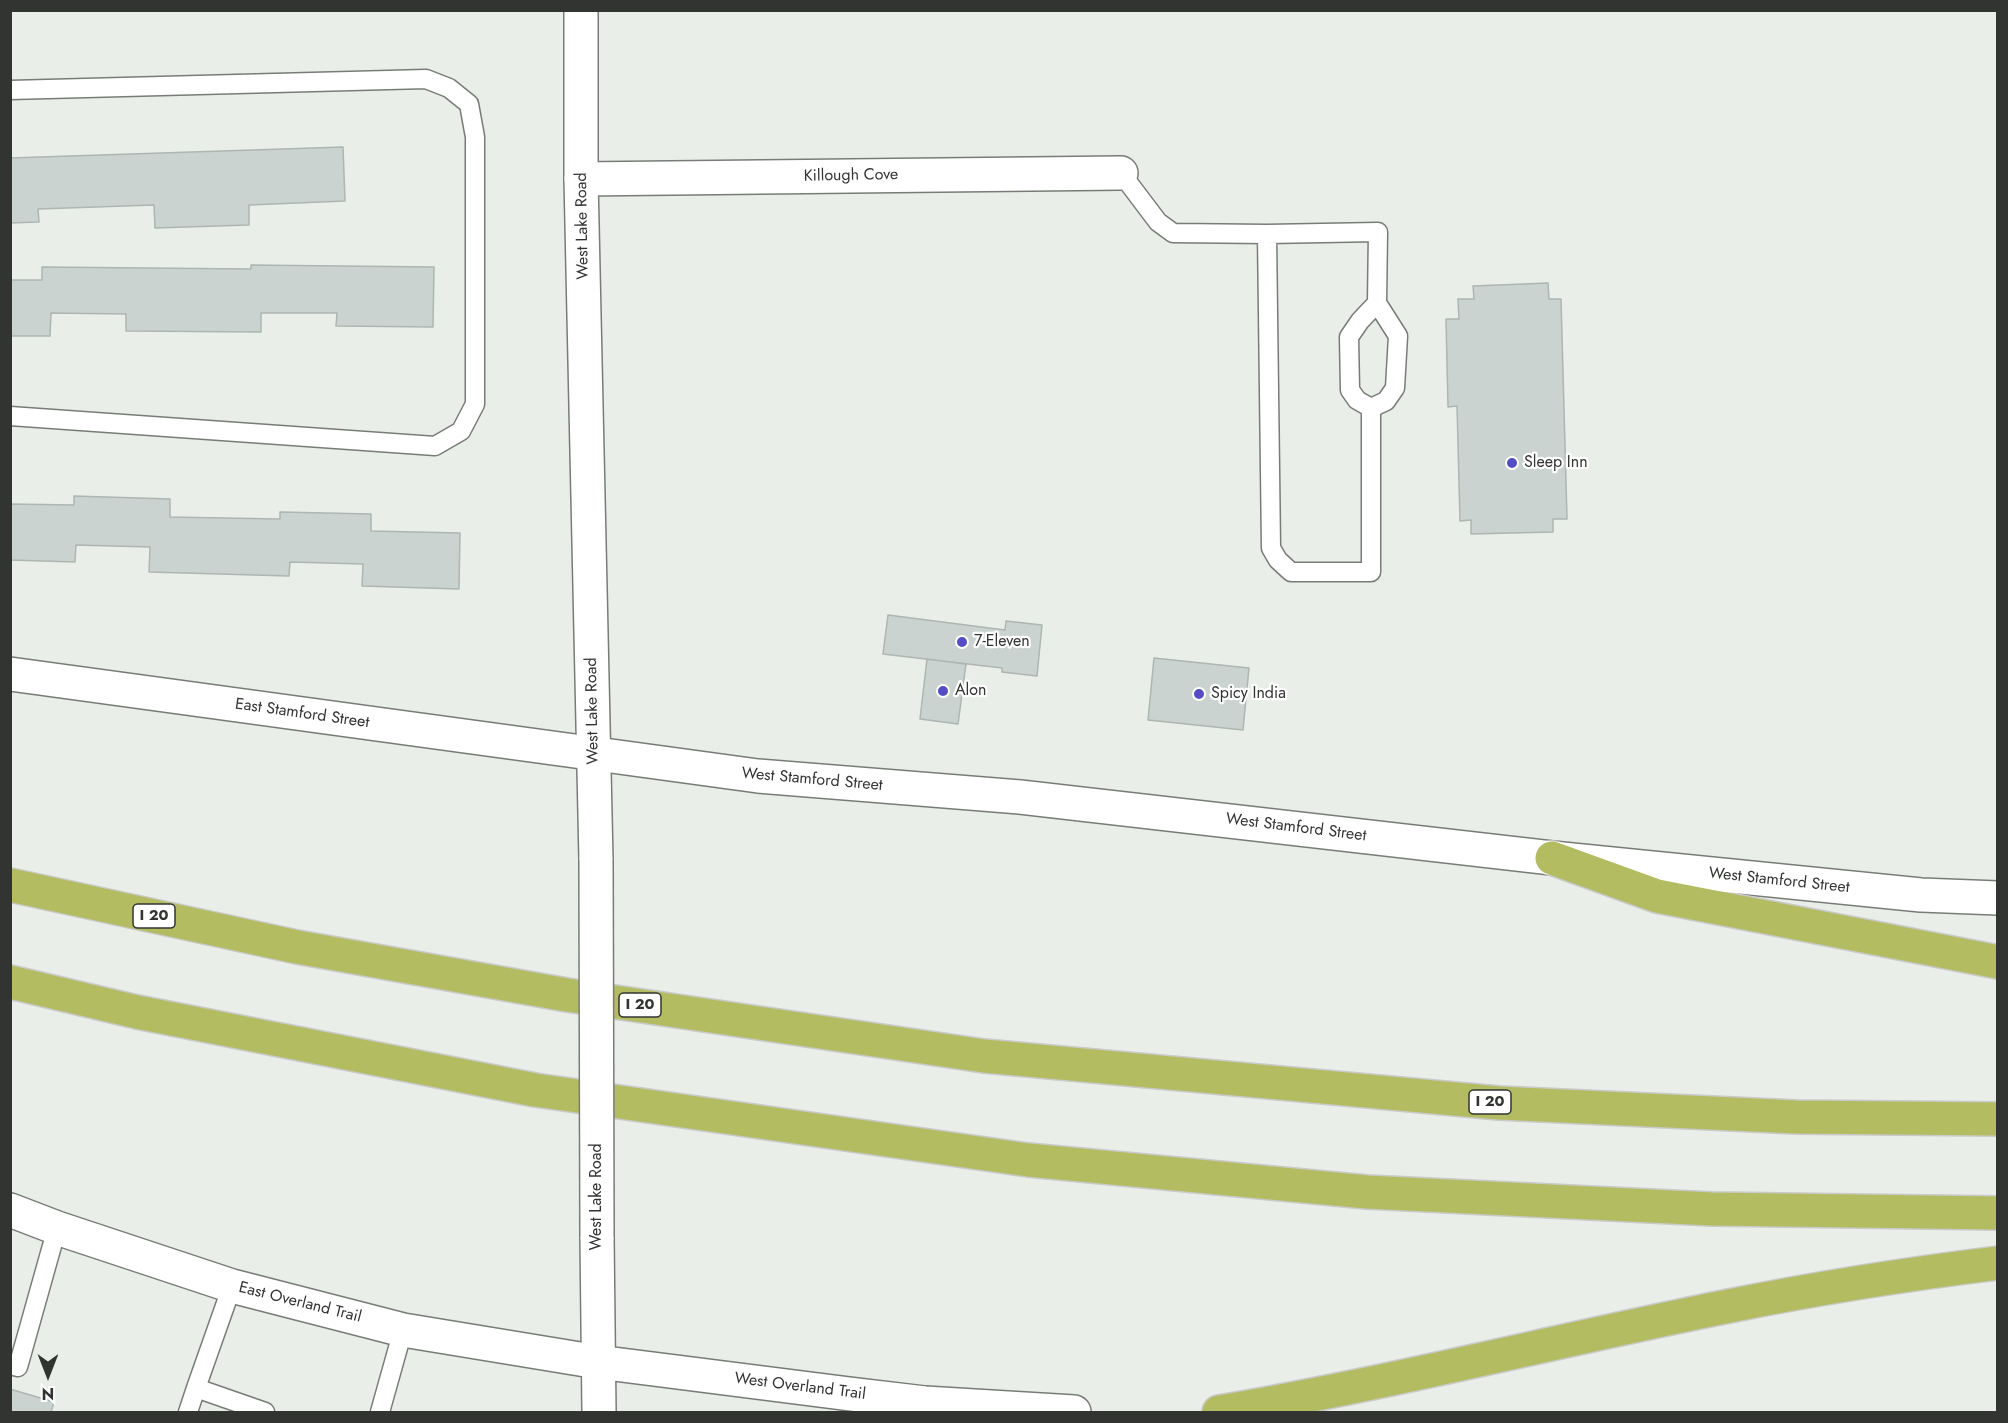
<!DOCTYPE html>
<html>
<head>
<meta charset="utf-8">
<style>
  body { margin:0 }
  #map { position:relative; width:2008px; height:1423px; overflow:hidden; background:#e9efe8; font-family:Jost,sans-serif }
  canvas { display:block }
  .frame { position:absolute; inset:0; border:12px solid #313431; pointer-events:none }
  .north { position:absolute; left:18px; top:1345px; width:60px; height:60px; -webkit-text-stroke:4px #fff; paint-order:stroke; rotate:180deg; font-size:16px; font-weight:700; line-height:24px; text-align:center; color:#313431 }
  .north::after { content:''; display:block; margin:auto; width:21px; height:27px; background:#313431; clip-path:polygon(50% 0,100% 100%,50% 72%,0 100%) }
</style>
</head>
<body>
<div id="map">
<canvas width="2008" height="1423"></canvas>
<div class="frame"></div>
<div class="north">N</div>
</div>
<script>
const ctx = document.querySelector('canvas').getContext('2d');
ctx.lineJoin = 'round';
function fill(path, color) {
  ctx.fillStyle = color;
  ctx.fill(path, 'evenodd');
}
function trace(path, color, width, dash) {
  ctx.strokeStyle = color;
  ctx.lineWidth = width;
  ctx.lineCap = dash ? 'butt' : 'round';
  ctx.setLineDash(dash || []);
  ctx.stroke(path);
}
function label(font, color, halo, rows, align = 'center') {
  ctx.font = font + ' Jost,sans-serif';
  ctx.lineWidth = 4.5;
  ctx.setLineDash([]);
  ctx.textBaseline = 'middle';
  ctx.strokeStyle = halo;
  ctx.fillStyle = color;
  for (const [text, x, y, turn = 0] of rows) {
    ctx.save();
    ctx.translate(x, y);
    ctx.rotate((+turn || 0) * Math.PI / 180);
    ctx.textAlign = isNaN(turn) ? turn : align;
    if (halo) ctx.strokeText(text, 0, 0);
    ctx.fillText(text, 0, 0);
    ctx.restore();
  }
}
const building = new Path2D(`
  M343 147 345 201 249 205V225L155 228 154 205 38 209 39 222 10 223V158Z
  M251 265 434 267 433 327 336 326 337 313H261V332L126 331V314L51 313 50 336H10V280H42V267L251 269Z
  M1548 283 1549 299H1561L1567 519H1553V532L1471 534V520L1460 521 1457 406 1448 407 1446 319H1459L1458 299H1474L1473 286Z
  M74 496 170 499V517L280 519V512L371 514V531L460 533 459 589 362 586 363 564 290 562 289 576 149 572 150 547 76 545 75 562 10 560V504L74 505Z
  M888 615 1005 630 1006 621 1042 625 1037 676 1002 672V668L883 654Z
  M1154 658 1249 668 1243 730 1148 720Z
  M927 659 966 664 958 724 920 719Z
  M10 1389 54 1402 51 1412H10Z`);
const service = new Path2D(`
  M10 90 426 79 449 88 469 104 475 137V404L461 431 435 446 10 416
  M1121 173 1158 222 1173 233 1267 234 1271 548 1278 560 1291 572H1371V408L1386 401 1395 388 1398 336 1377 303 1378 232 1267 234
  M1371 408 1357 400 1350 390 1349 337 1360 321 1377 303
  M10 1365 18 1367 57 1228
  M196 1388 232 1286
  M188 1412 196 1388 265 1412
  M380 1412 403 1330`);
const minor = new Path2D(`
  M581 179 1121 173`);
const secondary = new Path2D(`
  M581 10V179L596 860
  M10 674 758 776 1020 797 1552 858 1921 895 1998 898
  M10 1210 57 1228 232 1286 403 1330 598 1362 850 1394 925 1403 1074 1412
  M597 1237 599 1412`);
const motorway = new Path2D(`
  M1552 858 1657 896 1998 962
  M10 885 297 947 567 995 984 1056 1499 1103 1796 1117 1998 1119
  M10 982 137 1012 535 1090 1028 1160 1367 1192 1712 1209 1998 1213
  M1219 1412C1391 1383 1559 1340 1729 1306 1818 1288 1908 1274 1998 1263`);
const secondaryBridge = new Path2D(`
  M596 860 597 1237`);
const markers = [
  [1512,463,6,"#554dc4"],
  [962,642,6,"#554dc4"],
  [943,691,6,"#554dc4"],
  [1199,694,6,"#554dc4"]
];
const shields = [
  [154,916,42],
  [640,1005,42],
  [1490,1102,42]
];
const shieldNames = [
  ["I 20",154,916],
  ["I 20",640,1005],
  ["I 20",1490,1102]
];
const streetNames = [
  ["Killough Cove",851,176,-1],
  ["West Lake Road",583,226,-91],
  ["West Lake Road",593,711,-91],
  ["East Stamford Street",302,714,8],
  ["West Stamford Street",812,780,5],
  ["West Stamford Street",1296,828,7],
  ["West Stamford Street",1779,881,6],
  ["West Lake Road",597,1197,-90],
  ["East Overland Trail",300,1303,14],
  ["West Overland Trail",800,1387,7]
];
const poiNames = [
  ["Sleep Inn",1524,463],
  ["7-Eleven",974,642],
  ["Alon",955,691],
  ["Spicy India",1211,694]
];
fill(building, '#cad3cf');
trace(building, '#adb6b2', 1.5);
trace(service, '#777d76', 21);
trace(minor, '#777d76', 36);
trace(secondary, '#777d76', 36);
trace(motorway, '#c9cac9', 36);
trace(service, '#fff', 18);
trace(minor, '#fff', 33);
trace(secondary, '#fff', 33);
trace(motorway, '#b4bc62', 33);
trace(secondaryBridge, '#777d76', 36, []);
trace(secondaryBridge, '#fff', 33);
for (const [x, y, r, color] of markers) {
  const dot = new Path2D();
  dot.arc(x, y, r, 0, 2 * Math.PI);
  ctx.fillStyle = color;
  ctx.fill(dot);
  trace(dot, '#fff', 2);
}
for (const [x, y, w] of shields) {
  const box = new Path2D();
  box.roundRect(x - w / 2, y - 12, w, 24, 4.5);
  ctx.fillStyle = '#fff';
  ctx.fill(box);
  trace(box, '#313431', 1.5);
}
label('bold 15px', '#313431', null, shieldNames);
label('16px', '#313431', '#fff', streetNames);
label('16px', '#313431', '#fff', poiNames, 'left');
</script>
</body>
</html>
